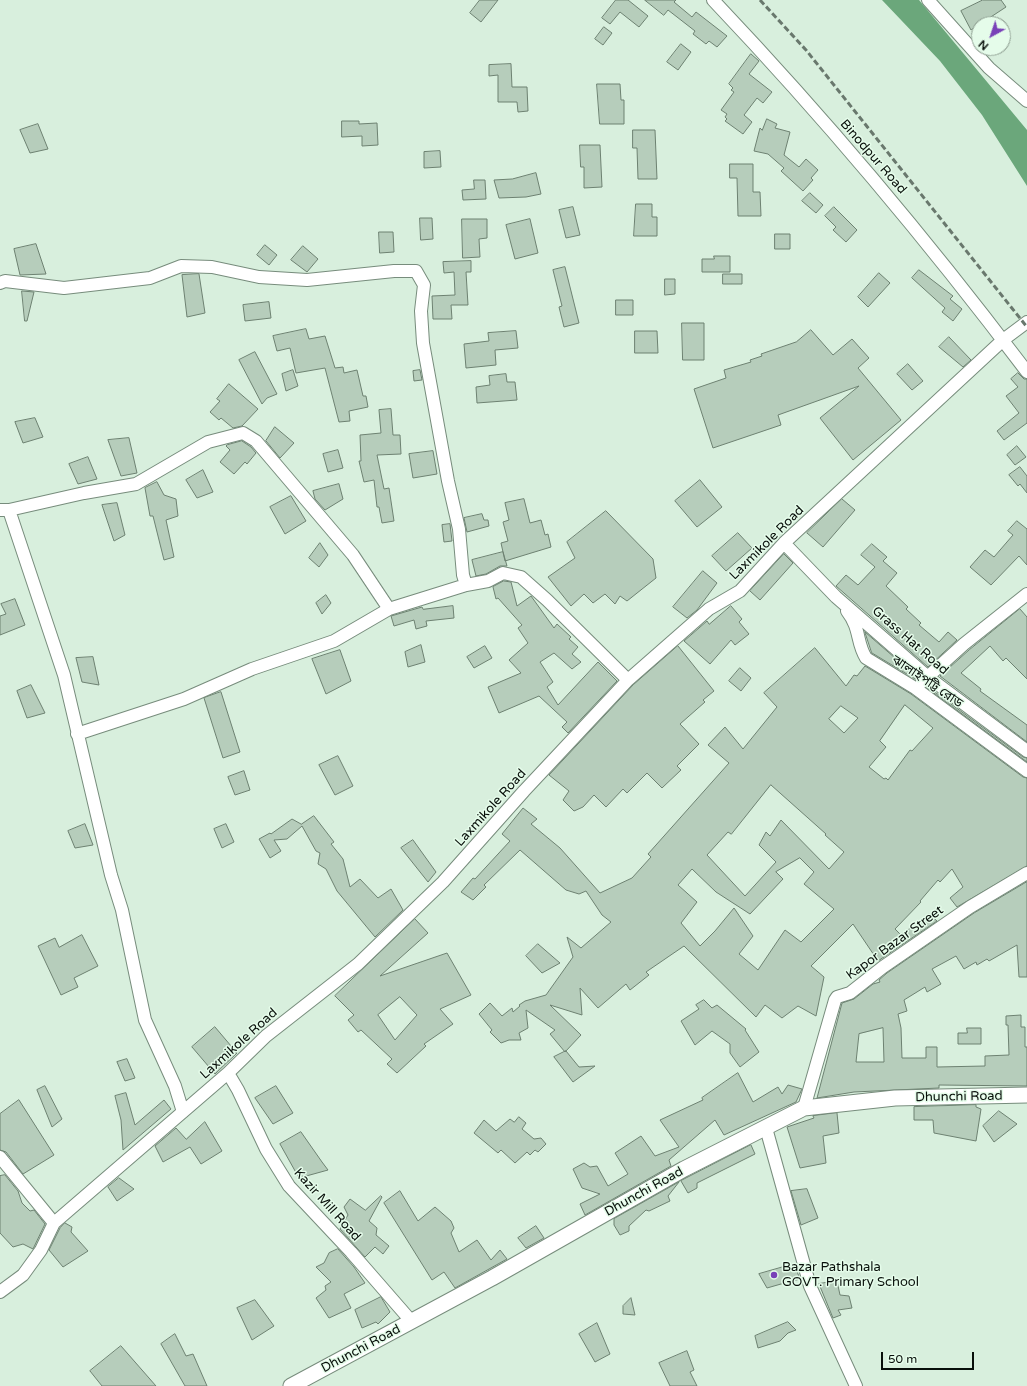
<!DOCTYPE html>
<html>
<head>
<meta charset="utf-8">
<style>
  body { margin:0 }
  #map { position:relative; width:1027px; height:1386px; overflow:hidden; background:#d8efdd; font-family:"Varela Round",sans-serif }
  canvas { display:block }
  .north { position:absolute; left:971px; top:16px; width:40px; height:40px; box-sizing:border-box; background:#e5fcea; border:1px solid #8d9d90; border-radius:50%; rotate:220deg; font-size:11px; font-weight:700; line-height:16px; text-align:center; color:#080f0a }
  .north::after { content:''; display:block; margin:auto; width:14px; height:18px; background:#7941b8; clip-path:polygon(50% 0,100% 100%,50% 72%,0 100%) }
  .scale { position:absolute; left:881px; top:1352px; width:93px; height:18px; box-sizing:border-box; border:2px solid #080f0a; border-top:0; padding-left:5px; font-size:12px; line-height:14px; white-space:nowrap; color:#080f0a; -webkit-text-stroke:3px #e5fcea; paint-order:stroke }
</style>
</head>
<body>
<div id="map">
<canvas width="1027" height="1386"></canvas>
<div class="north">N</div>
<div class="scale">50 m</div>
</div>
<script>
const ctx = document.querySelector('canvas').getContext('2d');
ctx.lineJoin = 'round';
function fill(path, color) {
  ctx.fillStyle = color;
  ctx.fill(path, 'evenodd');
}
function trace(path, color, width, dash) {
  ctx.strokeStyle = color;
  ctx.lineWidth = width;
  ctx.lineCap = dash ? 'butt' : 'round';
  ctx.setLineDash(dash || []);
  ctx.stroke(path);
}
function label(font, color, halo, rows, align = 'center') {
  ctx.font = font + ' "Varela Round","Noto Sans Bengali",sans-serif';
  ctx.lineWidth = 3;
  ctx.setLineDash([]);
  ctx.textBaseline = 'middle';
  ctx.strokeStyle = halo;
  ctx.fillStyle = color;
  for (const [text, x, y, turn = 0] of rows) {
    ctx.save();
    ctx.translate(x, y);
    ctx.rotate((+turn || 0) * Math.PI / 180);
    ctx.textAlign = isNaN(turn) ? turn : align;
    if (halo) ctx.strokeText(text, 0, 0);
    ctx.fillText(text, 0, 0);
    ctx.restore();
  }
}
const water = new Path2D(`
  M882 0H919L1027 130V186L982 115 940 61Z`);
const building = new Path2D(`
  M480 0H498L481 22 470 13Z
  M616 0H628L648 16 639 27 620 12 610 24 602 18Z
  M645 0H676L674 2 692 17 696 12 727 36 717 47 709 41 706 44 693 34 695 31 668 10 664 15Z
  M983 0H1001L1006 7 971 30 961 11Z
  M604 27 612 33 603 45 595 39Z
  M681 44 691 52 678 70 667 62Z
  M751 54 759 61 749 74 772 92 763 103 757 98 744 115 752 122 743 134 725 121 727 119 725 117 727 114 721 110 734 92 731 90 733 88 729 84Z
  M511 64 512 87H527L528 111 518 112 517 102H498V75L489 76V65Z
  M597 84H620L621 100H624V124H600Z
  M767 119 777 124 775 128 790 132 784 155 799 167 806 159 818 170 811 178 813 180 803 191 781 171 784 168 768 154 754 151 760 128 762 130Z
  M342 121H359V124L377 123 378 145 362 146V136L342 137Z
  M38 124 48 149 30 153 20 130Z
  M633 130H655L657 179H638L637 148H633Z
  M580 145H600L602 187 584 188V167H581Z
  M440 151 441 167 424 168V152Z
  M730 164H753V192H760L761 216H738L737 178H730Z
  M536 173 541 194 526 197 499 198 494 180 512 179Z
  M474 180H485L486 199 463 200 462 190 474 189Z
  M810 193 823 205 816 213 802 201Z
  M636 204H652V217H657V236H634Z
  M573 207 580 235 566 238 559 210Z
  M834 207 857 230 846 242 833 230 836 227 825 216Z
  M420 218H432L433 239 421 240Z
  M462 219H487V238L479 239 480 257 463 258Z
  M530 219 538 253 515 259 506 225Z
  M379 232H393L394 252 380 253Z
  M775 234H790V249H775Z
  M36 244 46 274 20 275 14 249Z
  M265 245 277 255 269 265 257 255Z
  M303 246 318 259 307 272 291 260Z
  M714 256H730V272H702V259H714Z
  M471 261V272H466L468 305H451L452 319H433L432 296 455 295 454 272 444 273 443 262Z
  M565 267 579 323 564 327 559 307 562 306 553 270Z
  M919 270 953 296 950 299 962 309 953 321 942 312 945 308 912 278Z
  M879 273 890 283 868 307 858 297Z
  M199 274 205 313 187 317 182 275Z
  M723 274H742V284H723Z
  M665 279H675V294L665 295Z
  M22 291 34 292 27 321H25Z
  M616 300H633V315H616Z
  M269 302 271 318 245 321 243 305Z
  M682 323H704V360H683Z
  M306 329 309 339 325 336 335 368 343 367 344 373 357 370 363 396H366L368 407 349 411 350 421 339 422 325 368 296 373 290 348 277 351 273 336Z
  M811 330 833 355 852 339 869 358 858 368 901 420 853 460 820 418 859 386 778 415 781 425 713 448 694 389 726 378 724 370 751 362 750 360 762 356 761 354 796 342Z
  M516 331 518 348 495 350 496 365 466 368 464 344 489 341 488 333Z
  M635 331H657L658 353H635Z
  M949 337 971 360 963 367 939 347Z
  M255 352 277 394 267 398 262 404 239 360Z
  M908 364 923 381 912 390 897 374Z
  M293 370 298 386 286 391 282 374Z
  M420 370 422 380 414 381 413 371Z
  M1018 373 1024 379H1027V423L1004 440 997 431 1019 413 1006 396 1018 387 1011 379Z
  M506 374 507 382H515L517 400 477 403 476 387 490 385 489 376Z
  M229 384 258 409 242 426 233 428 221 418 219 420 210 412 220 401 217 399Z
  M391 409 393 435H400L401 454 377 455 384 489 389 488 394 521 382 523 379 507H377L374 480 364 482 359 461H361L360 435 381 433 379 410Z
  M35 418 43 437 23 443 15 422Z
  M275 427 294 443 280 458 266 441Z
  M129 438 137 473 121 476 108 440Z
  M242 441 251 447 256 453 247 464 245 462 234 474 220 462 230 450 226 446 227 445Z
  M1017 446 1026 457 1015 465 1007 455Z
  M338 450 343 468 328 472 323 454Z
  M433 451 437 474 413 478 409 454Z
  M88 457 97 479 78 484 69 464Z
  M1020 467 1027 476V493L1020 484 1018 486 1009 475Z
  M203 470 213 492 197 498 186 480Z
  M700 480 722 507 697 527 675 501Z
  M157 482 164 495 176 499 178 516 166 520 174 557 164 560 153 516H150L145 488Z
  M339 484 343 499 325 510 315 499 313 491Z
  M291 496 306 521 285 534 270 507Z
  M524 499 530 523 541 520 545 535 548 534 551 547 505 561 501 543 508 541 503 522 509 520 505 503Z
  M842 499 855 510 823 547 807 533Z
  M117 503 125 535 114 541 102 505Z
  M606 511 653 559 656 578 627 601 620 596 615 604 605 594 593 603 584 594 571 606 548 577 575 558 567 542Z
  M482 514 484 520H488L489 526 467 532 464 518Z
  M1017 521 1027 529V565L1019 556 991 585 970 567 985 550 994 557 1013 535 1008 531Z
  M450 524 452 541 444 542 442 525Z
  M738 533 752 548 726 571 712 556Z
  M320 543 328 555 319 567 309 558Z
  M872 544 887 557 883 561 897 573 886 586 908 607 906 609 921 623 919 625 939 642 948 632 957 640 928 667 836 586 846 575 858 585 875 567 861 555Z
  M503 552 507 566H500L486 574 476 576 472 560Z
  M784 554 793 563 760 600 750 591Z
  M703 571 717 583 697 610 687 618 673 607Z
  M504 581 511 582 517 606 531 596 554 628 557 624 571 637 569 639 578 647 572 654 581 662 572 669 554 653 540 662 553 682 547 687 558 705 598 662 617 681 568 733 562 727 567 722 539 696 499 713 488 687 521 673 509 660 528 643 518 628 522 625 498 598 496 599 493 587Z
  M326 595 331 603 322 614 316 603Z
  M15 599 25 625 0 635V616L6 614 1 604Z
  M453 606 454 618 426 621 427 626 416 629 414 620 394 626 391 616 422 607 423 609Z
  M731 606 742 619 739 622 749 634 735 645 731 640 710 664 684 641 707 621 709 624Z
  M1020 609 1027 617V679L1006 658 1003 661 990 646 961 673 981 689 980 691 1027 725V742L940 676 969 650Z
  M865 632 917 677 915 679 872 653Z
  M421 645 425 662 408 667 405 652Z
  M485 646 492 658 474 668 467 657Z
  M678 646 714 691 703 700 705 702 680 724 699 744 677 766 681 770 662 788 647 773 627 793 623 789 606 807 594 795 583 807 574 811 563 800 569 791 549 775 633 685Z
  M815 648 846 686 854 675 857 676 865 666 911 694 1023 777 1027 778V866L957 907 950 898 963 887 952 869 940 882 938 880 920 901 921 902 895 929 901 935 929 914 937 921 878 961 853 924 811 966 824 977 816 1016 798 1006 782 1018 765 1005 756 1017 684 946 646 972 649 975 630 990 626 984 598 1008 580 988 582 1015 550 1005 581 1035 565 1052 550 1034 555 1030 526 1010 528 1028 519 1033 521 1040H509L501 1043 490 1032 492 1030 479 1014 490 1003 502 1016 512 1008 513 1012 520 1006 519 1005 525 1001 546 995 573 957 567 937 581 948 611 922 602 915 586 891 579 894 566 890 520 850 484 885 486 887 473 900 461 892 473 878 475 879 510 841 502 834 523 808 537 819 531 824 560 848 600 893 632 878 651 857 648 854 729 763 708 745 725 727 743 749 777 707 764 693ZM905 705 933 728 912 751 910 750 888 780 886 778 884 779 869 767 886 747 880 741ZM841 706 858 718 844 733 829 719ZM771 785 826 834 825 835 844 852 829 869 781 820 770 836 766 832 759 845 776 862 745 896 707 855 728 832 731 834ZM800 858 814 872 804 884 834 909 801 942 785 930 758 970 739 954 753 936 734 908 715 931 700 946 681 923 697 902 678 885 692 869 716 892 750 914 783 879 776 872Z
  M340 650 351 681 326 694 312 659Z
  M93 657 99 685 82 682 76 658Z
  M740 668 751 678 741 691 729 681Z
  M31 685 45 713 27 718 17 691Z
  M928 687 1023 757 1027 758V762L927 688Z
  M221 692 240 752 223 758 204 698Z
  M338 756 353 786 335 795 319 765Z
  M244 771 250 790 235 795 228 777Z
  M314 816 334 842 331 844 343 859 350 887 360 879 378 898 391 889 403 910 375 937 337 891 326 869 318 864 320 853 316 851 302 826 287 839 274 840 281 851 270 858 259 839 270 833 271 834 292 819 301 824Z
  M85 824 93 845 75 848 68 831Z
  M226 824 234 842 222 848 214 829Z
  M413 840 436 872 428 882 401 848Z
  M1027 882V977H1019L1017 945 989 961 987 959 977 965 976 962 964 969 956 956 932 969 941 984 927 992 925 987 904 1000 907 1011 898 1014 901 1028 902 1058H926V1047H937V1067L985 1066V1056L1009 1055 1008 1025H1006V1016L1021 1015V1027H1025V1047H1027V1086L939 1085V1088L854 1092 817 1098 842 1003 854 999 873 984 880 982 879 980 887 973 974 913ZM883 1028 884 1062H856L859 1034Z
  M415 919 428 933 380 976 447 953 471 995 440 1009 453 1024 424 1044 426 1046 397 1073 387 1064 392 1059 361 1030 358 1032 348 1020 354 1015 335 996ZM400 997 417 1015 395 1040 378 1015Z
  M82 935 98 966 74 978 78 987 61 995 38 946 55 938 59 947Z
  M538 944 560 963 542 973 526 956Z
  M704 1000 712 1008 717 1005 746 1029 745 1030 759 1052 740 1067 730 1053V1044L712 1031 695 1045 681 1021 699 1009 696 1005Z
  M215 1027 237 1053 215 1074 192 1047Z
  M967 1028H981V1044H958V1033H967Z
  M566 1051 579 1067 595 1066 573 1082 554 1057Z
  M127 1059 135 1078 125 1081 117 1062Z
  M738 1073 753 1102 778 1087 782 1094 788 1085 802 1089 796 1102 724 1135 715 1120 669 1160 671 1166 585 1215 580 1204 600 1194 582 1188 573 1169 584 1163 590 1167 597 1166 608 1186 628 1174 615 1153 641 1136 655 1156 679 1147 660 1120 703 1100 702 1098Z
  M45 1086 62 1119 52 1127 37 1090Z
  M276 1086 293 1113 273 1124 255 1098Z
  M126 1093 135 1125 164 1100 171 1109 123 1150 121 1120 115 1096Z
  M19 1100 54 1155 23 1174 6 1152 0 1150V1114Z
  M976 1105V1107L981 1109 976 1141 934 1133 933 1120H914V1107Z
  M999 1111 1017 1124 994 1142 983 1126Z
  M837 1113 839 1133 823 1136 826 1163 800 1168 787 1127 814 1118 813 1116Z
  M519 1117 526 1123 522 1129 534 1139 541 1138 546 1144 538 1152 535 1150 530 1155 527 1152 515 1163 501 1150 498 1153 474 1133 484 1120 496 1131 510 1119 514 1122Z
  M205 1122 222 1151 201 1164 190 1147 163 1162 155 1146 176 1128 186 1139Z
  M301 1132 322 1162 328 1170 299 1178 280 1144Z
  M751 1145 755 1154 697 1183V1188L688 1193 681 1181Z
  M5 1175 18 1191 22 1203 30 1211 34 1210 45 1224 33 1249 23 1244 13 1247 0 1233V1176Z
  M119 1178 134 1189 117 1201 108 1187Z
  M679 1182 668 1196 670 1201 649 1211 646 1210 629 1226V1231L620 1235 614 1225V1219Z
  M807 1189 818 1218 801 1225 791 1191Z
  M400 1191 418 1221 435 1207 451 1221 454 1228 451 1233 459 1252 477 1240 491 1260 500 1250 507 1259 455 1288 444 1272 432 1280 384 1203Z
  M381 1196 382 1197 369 1221 377 1228 376 1235 389 1246 383 1254 375 1247 365 1257 340 1229 348 1215 344 1207 350 1199 365 1210Z
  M65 1223 72 1227 71 1232 88 1251 63 1267 49 1250 60 1228Z
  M536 1226 544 1238 526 1248 518 1238Z
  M338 1249 354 1267 365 1283 344 1294 351 1308 329 1318 316 1298 326 1290 325 1286 331 1282 316 1267 324 1263 329 1253Z
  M794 1264 800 1279 781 1284 767 1288 759 1274Z
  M837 1281 840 1295 849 1296 852 1308 838 1310 841 1315 833 1318 819 1284Z
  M381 1297 390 1312 378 1324 376 1322 362 1328 355 1310Z
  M631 1298 635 1315 623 1314V1306Z
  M255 1300 274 1326 252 1340 237 1308Z
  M788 1322 796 1330 788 1333 780 1341 758 1348 755 1336Z
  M597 1323 610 1354 595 1362 579 1334Z
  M175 1334 186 1356 193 1354 207 1386H185L161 1344Z
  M121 1346 156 1386H102L90 1371Z
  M687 1351 694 1370 690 1372 697 1386H670L659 1363Z`);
const minor = new Path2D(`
  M713 0C825 118 929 242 1027 372
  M928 0 989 68 1027 101
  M0 283 5 281 64 288 150 278 181 266 212 267 259 277 307 280 394 271H416L424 285 421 311 423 343 448 481 459 529 463 575 466 585 488 581 503 573 521 577 547 600 628 680
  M0 510H9L84 493 136 484 208 442 243 433 256 441 353 555 389 609
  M9 510 64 675 111 875 122 910 145 1020 175 1086 183 1112
  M784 543 836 597 928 677 1027 751
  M847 611C861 629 856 642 866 658L915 688 1027 771
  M922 682 964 644 1027 594
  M77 734 184 699 252 669 334 641 389 609 466 585
  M228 1073 238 1090 266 1149 289 1186 351 1252 412 1322
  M804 1108 835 1000 837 997 850 993 883 967 970 907 1027 873
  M766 1128 810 1286 856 1386
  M0 1157 54 1223
  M0 1292 23 1275 41 1250 54 1223 228 1073 266 1036 358 964 443 882 524 791 628 680 709 609 740 591 784 543 1003 340 1027 322`);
const tertiary = new Path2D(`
  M291 1386 492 1278 684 1169 804 1108 895 1098 1027 1095`);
const rail = new Path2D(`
  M760 0 806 50 1027 327`);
const markers = [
  [774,1275,4,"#7941b8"]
];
const streetNames = [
  ["Binodpur Road",873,157,49],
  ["Laxmikole Road",767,543,-45],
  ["Grass Hat Road",910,641,41],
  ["ঝালাইপট্টি রোড",927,682,34],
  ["Laxmikole Road",491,808,-48],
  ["Kapor Bazar Street",895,943,-36],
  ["Laxmikole Road",239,1044,-42],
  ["Dhunchi Road",959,1097,-1],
  ["Dhunchi Road",644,1192,-29],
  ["Kazir Mill Road",327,1205,48],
  ["Dhunchi Road",361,1349,-28]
];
const poiNames = [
  ["Bazar Pathshala",782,1268],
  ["GOVT. Primary School",782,1283]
];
fill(water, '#6ba77b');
fill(building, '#b6cdbb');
trace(building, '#6d8171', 1);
trace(minor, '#778c7c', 14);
trace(tertiary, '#778c7c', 17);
trace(minor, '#fff', 12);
trace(tertiary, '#fff', 15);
trace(rail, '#69786d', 3, [6, 3]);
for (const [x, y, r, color] of markers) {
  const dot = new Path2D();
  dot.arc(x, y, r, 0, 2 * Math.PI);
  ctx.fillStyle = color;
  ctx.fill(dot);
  trace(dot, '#e5fcea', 1.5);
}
label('13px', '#080f0a', '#e5fcea', streetNames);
label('13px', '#080f0a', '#e5fcea', poiNames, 'left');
</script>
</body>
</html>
